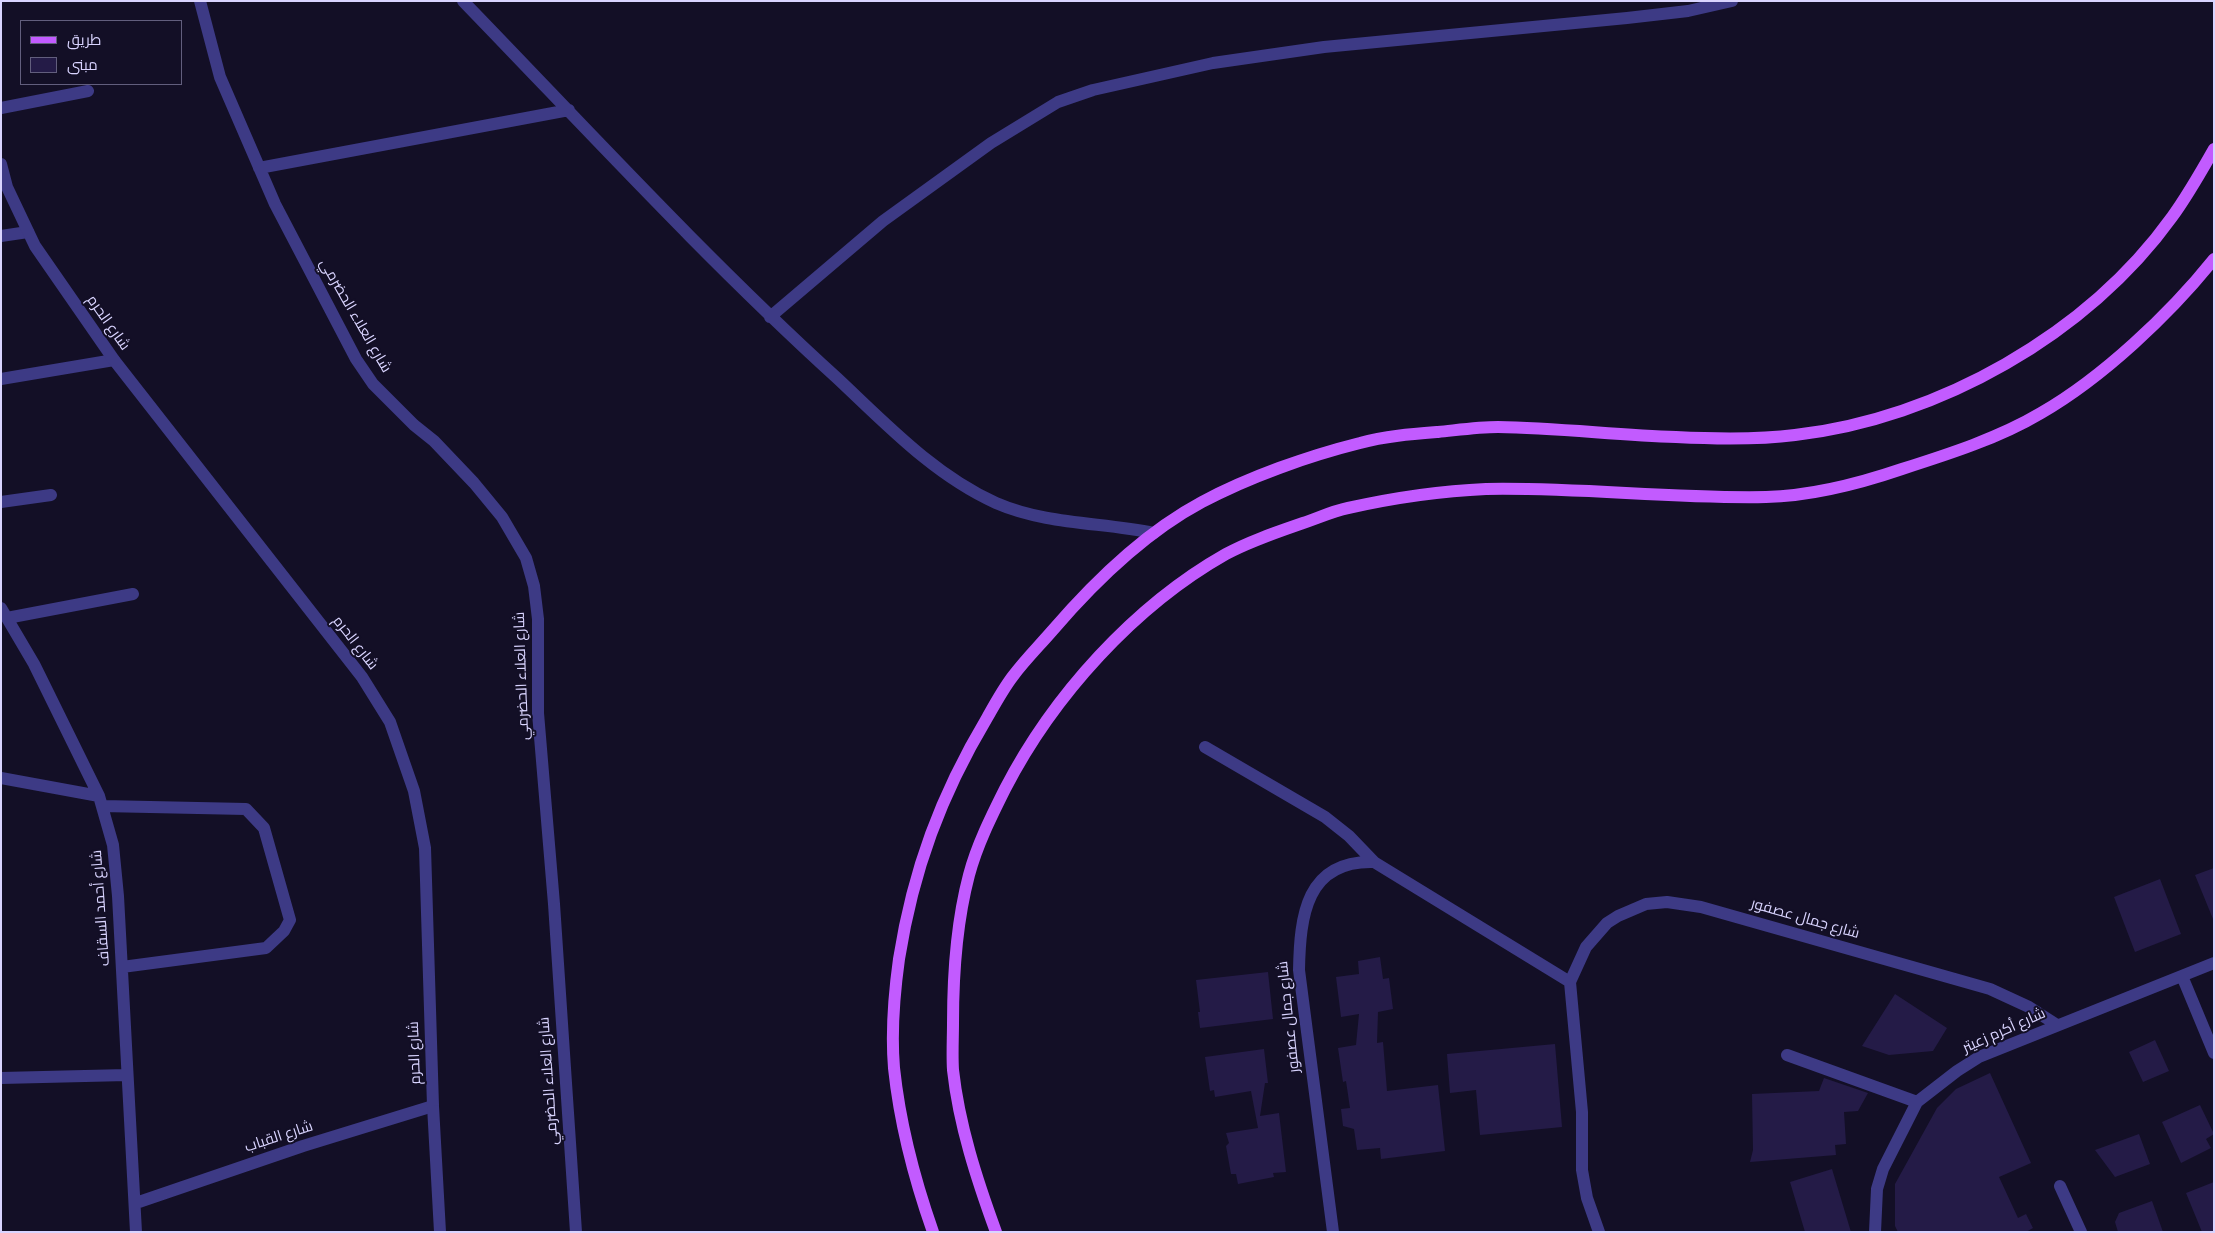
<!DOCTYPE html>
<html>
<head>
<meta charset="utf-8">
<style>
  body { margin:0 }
  #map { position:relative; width:2215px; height:1233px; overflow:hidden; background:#130f26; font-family:Signika,Cairo,sans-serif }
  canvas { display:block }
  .frame { position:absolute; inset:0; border:2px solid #d9d4ff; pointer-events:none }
  .legend { position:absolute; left:20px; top:20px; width:162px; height:65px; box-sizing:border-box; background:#130f26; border:1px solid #625e7d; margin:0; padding:6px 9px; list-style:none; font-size:15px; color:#d9d4ff }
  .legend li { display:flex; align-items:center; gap:10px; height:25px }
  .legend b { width:25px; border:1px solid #625e7d }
</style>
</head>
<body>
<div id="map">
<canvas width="2215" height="1233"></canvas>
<div class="frame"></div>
<ul class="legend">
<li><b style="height:6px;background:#c25bff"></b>طريق</li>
<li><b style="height:14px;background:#241b47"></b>مبنى</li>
</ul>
</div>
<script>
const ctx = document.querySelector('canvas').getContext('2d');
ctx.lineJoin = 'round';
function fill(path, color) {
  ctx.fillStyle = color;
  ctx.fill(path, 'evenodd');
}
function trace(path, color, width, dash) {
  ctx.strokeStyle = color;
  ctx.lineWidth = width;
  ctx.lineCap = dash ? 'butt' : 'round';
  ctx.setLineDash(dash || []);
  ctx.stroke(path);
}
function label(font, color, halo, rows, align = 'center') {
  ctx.font = font + ' Signika,Cairo,sans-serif';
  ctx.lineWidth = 4;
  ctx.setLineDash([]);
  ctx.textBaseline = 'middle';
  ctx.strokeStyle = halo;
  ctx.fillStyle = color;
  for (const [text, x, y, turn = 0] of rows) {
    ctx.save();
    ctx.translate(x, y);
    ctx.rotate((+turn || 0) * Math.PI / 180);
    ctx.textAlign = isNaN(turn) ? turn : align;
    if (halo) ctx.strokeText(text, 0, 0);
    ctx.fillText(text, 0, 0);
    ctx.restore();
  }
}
const building = new Path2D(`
  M2214 868V919H2213L2195 875Z
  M2160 879 2181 934 2135 952 2114 897Z
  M1380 957 1383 979 1389 978 1393 1009 1378 1012 1377 1043 1383 1042 1387 1091 1438 1085 1445 1151 1381 1159 1380 1148 1357 1150 1354 1129 1343 1126 1341 1109 1350 1108 1346 1081 1343 1082 1338 1048 1356 1045 1359 1014 1341 1017 1336 977 1359 974 1358 961Z
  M1268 972 1273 1019 1200 1028 1198 1012H1200L1196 980Z
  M1895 994 1947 1028 1933 1051 1889 1055 1862 1046Z
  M2155 1040 2169 1071 2143 1082 2129 1052Z
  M1555 1044 1562 1127 1480 1135 1476 1090 1450 1093 1447 1054Z
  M1264 1049 1268 1083H1265L1260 1116 1279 1113 1286 1172 1273 1173 1274 1177 1238 1184 1236 1174H1231L1226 1146 1229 1143 1226 1133 1258 1128 1251 1091 1215 1097 1214 1090 1210 1091 1205 1057Z
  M1990 1073 2031 1163 1999 1177 2018 1218 2026 1214 2033 1228 2026 1232H1898L1895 1226V1184L1937 1108 1956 1089Z
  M1824 1078 1868 1093 1858 1111 1844 1112 1846 1144 1835 1145 1836 1155 1750 1162 1753 1150 1752 1094 1819 1091Z
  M2200 1105 2214 1134 2206 1139 2211 1148 2181 1163 2162 1122Z
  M2139 1134 2150 1164 2115 1177 2095 1150Z
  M1832 1169 1851 1232H1805L1790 1182Z
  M2214 1182V1232H2202L2186 1193Z
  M2152 1201 2163 1232H2118L2115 1222 2119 1213Z`);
const minor = new Path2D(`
  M200 1 220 77 275 204 356 359 373 384 414 425 434 441 474 483 502 517 526 558 534 586 538 619V713L554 904 576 1232
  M463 1C586 128 706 259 837 378 886 424 934 475 996 503 1047 525 1101 522 1154 533
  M1 108 88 91
  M259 168 569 110
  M1 236 28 232
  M770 317 883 221 991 143 1058 102 1093 90 1213 63 1324 47 1627 18 1688 11 1732 1
  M1 379 114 360
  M1 502 51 495
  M1 608 34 664 99 796 113 845 118 896 136 1232
  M7 618 133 594
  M1205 747 1325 817 1349 836 1374 862
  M1 778 99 796
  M102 806 246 809 264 828 290 920 284 931 266 948 122 967
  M2182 976 2214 1053
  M1787 1055 1917 1102
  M1 1078 127 1075
  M2060 1186 2081 1232
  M136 1203 303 1146 433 1106
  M1333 1232 1299 970C1300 916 1306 860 1374 862L1570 982
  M1599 1232 1587 1198 1582 1170V1112L1570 982 1586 947 1607 923 1618 916 1646 904 1667 902 1701 907 1990 989 2029 1007 2057 1025
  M1875 1232 1877 1189 1883 1169 1917 1102 1957 1071 1979 1057 2214 963`);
const tertiary = new Path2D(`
  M1 164 7 187 35 246 114 360 362 677 390 722 414 791 425 848 433 1106 440 1232`);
const primary = new Path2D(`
  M933 1232C914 1178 900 1125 894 1068 891 1032 894 995 899 959 913 870 941 795 987 718 995 704 1003 689 1013 676 1025 660 1039 646 1052 631 1094 582 1144 533 1202 502 1249 477 1308 456 1360 443 1385 436 1412 434 1438 432 1458 430 1478 427 1498 427 1557 428 1617 435 1676 437 1716 439 1756 440 1795 435 1938 419 2088 334 2172 217 2188 195 2201 172 2214 149
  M996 1232C977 1180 959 1125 953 1070 952 1054 953 1038 953 1023 953 973 956 924 969 875 977 845 991 817 1005 789 1053 696 1134 606 1226 554 1250 541 1277 532 1303 523 1318 518 1333 511 1348 508 1393 498 1439 491 1486 489 1579 487 1673 499 1766 497 1812 496 1858 484 1902 469 1949 454 1999 438 2041 413 2102 378 2170 314 2214 259`);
const streetNames = [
  ["شارع العلاء الحضرمي",355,316,60],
  ["شارع الحرم",108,323,55],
  ["شارع الحرم",355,643,52],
  ["شارع العلاء الحضرمي",522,676,-92],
  ["شارع أحمد السقاف",101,908,-94],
  ["شارع جمال عصفور",1805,919,16],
  ["شارع جمال عصفور",1289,1017,-96],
  ["شارع أكرم زعيتر",2004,1031,-24],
  ["شارع الحرم",415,1053,-92],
  ["شارع العلاء الحضرمي",549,1081,-94],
  ["شارع القباب",279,1137,-18]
];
fill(building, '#241b47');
trace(minor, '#3d3a85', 12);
trace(tertiary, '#3d3a85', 12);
trace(primary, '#c25bff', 12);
label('15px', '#d9d4ff', '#130f26', streetNames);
</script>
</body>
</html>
